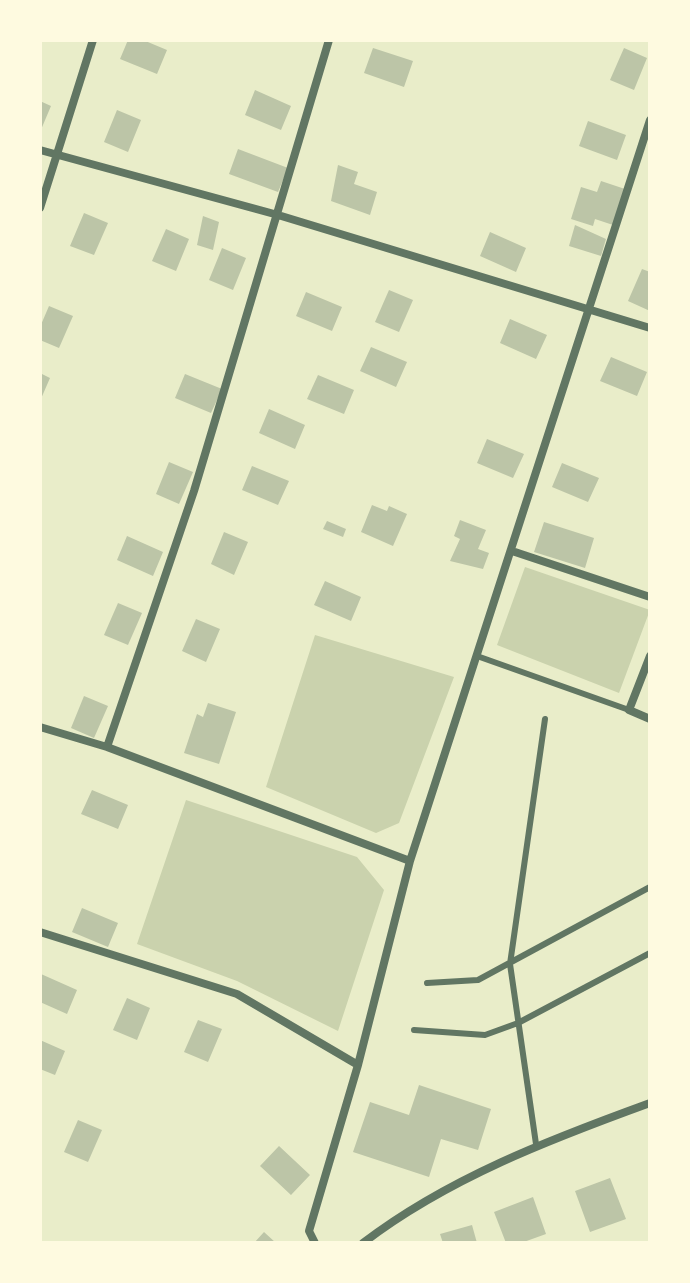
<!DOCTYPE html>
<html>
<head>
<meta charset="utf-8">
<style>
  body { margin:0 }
  #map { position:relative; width:690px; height:1283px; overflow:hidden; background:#e9edc9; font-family:Lato,sans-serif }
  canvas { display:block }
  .frame { position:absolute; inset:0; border:42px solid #fefae0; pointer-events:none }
</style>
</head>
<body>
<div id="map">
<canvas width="690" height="1283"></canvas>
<div class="frame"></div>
</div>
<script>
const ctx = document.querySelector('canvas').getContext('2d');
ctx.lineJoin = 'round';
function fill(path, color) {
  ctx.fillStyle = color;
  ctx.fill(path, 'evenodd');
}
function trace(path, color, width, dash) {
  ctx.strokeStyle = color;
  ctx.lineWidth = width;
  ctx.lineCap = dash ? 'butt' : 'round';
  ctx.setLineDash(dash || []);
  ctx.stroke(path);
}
const green = new Path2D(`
  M525 567 650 610 619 693 497 645Z
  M315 635 454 677 399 823 376 833 266 787Z
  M186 800 357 857 384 890 338 1031 237 981 137 944Z`);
const building = new Path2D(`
  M128 40H143L167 50 157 74 120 59Z
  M373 48 413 61 404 87 364 73Z
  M624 48 647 58 634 90 610 80Z
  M255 90 291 106 281 130 245 115Z
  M40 101 51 106 40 132Z
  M117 110 141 120 128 152 104 142Z
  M588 121 626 135 617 160 579 146Z
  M238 149 288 168 278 192 229 174Z
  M338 165 358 172 354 184 377 192 370 215 331 201Z
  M601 181 625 189 613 225 595 219 593 226 571 219 581 187 597 192Z
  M84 213 108 223 94 255 70 246Z
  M203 216 219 222 213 250 197 245Z
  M575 225 606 239 601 256 569 246Z
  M166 229 189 239 176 271 152 261Z
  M490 232 526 248 516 272 480 256Z
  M222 248 246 258 233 290 209 280Z
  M642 269 650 272V311L628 301Z
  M389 290 413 300 399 332 375 322Z
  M306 292 342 307 332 331 296 316Z
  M49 306 73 316 59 348 40 340V327Z
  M510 319 547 335 536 359 500 343Z
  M371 347 407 362 396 387 360 371Z
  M611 357 647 372 637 396 600 381Z
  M40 373 50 378 40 401Z
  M185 374 222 389 211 413 175 398Z
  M318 375 354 390 344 414 307 399Z
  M269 409 305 425 295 449 259 433Z
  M487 439 524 454 513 478 477 463Z
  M169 462 193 472 179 504 156 494Z
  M562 463 599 478 588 502 552 487Z
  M252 466 289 481 278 505 242 490Z
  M372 505 387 511 389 506 407 514 393 546 361 532Z
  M460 520 486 530 478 549 489 553 483 569 450 561 460 539 454 536Z
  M327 521 346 529 343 537 323 529Z
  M544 522 594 538 585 568 534 552Z
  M224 532 248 542 234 575 211 564Z
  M127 536 163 552 153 576 117 560Z
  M325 581 361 597 351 621 314 605Z
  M118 603 142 613 128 645 104 635Z
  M196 619 220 629 206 662 182 651Z
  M84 696 108 706 94 738 71 728Z
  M208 703 236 712 219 764 184 753 197 714 203 717Z
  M92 790 128 805 118 829 81 814Z
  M82 908 118 923 108 947 72 932Z
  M41 974 77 990 67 1014 40 1002Z
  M127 998 150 1008 137 1040 113 1030Z
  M198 1020 222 1029 208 1062 184 1052Z
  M40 1040 65 1051 55 1075 40 1069Z
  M419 1085 491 1109 478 1150 441 1139 429 1177 353 1152 370 1102 409 1115Z
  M78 1120 102 1130 88 1162 64 1152Z
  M279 1146 310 1175 291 1195 260 1166Z
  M610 1178 626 1219 590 1232 575 1191Z
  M533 1197 546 1234 521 1243H506L494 1212Z
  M472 1225 477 1243H443L440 1234Z
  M264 1232 276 1243H254Z`);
const service = new Path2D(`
  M477 656 629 710
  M427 983 478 980 650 887
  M414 1030 485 1035 518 1023 650 953
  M536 1144 510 964 545 719`);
const minor = new Path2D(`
  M40 150 278 215 650 328
  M40 208 93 40
  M512 551 650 597
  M650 656 629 710 650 719
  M40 727 107 747 410 861
  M107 747 194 491 329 40
  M40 932 237 994 358 1065
  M315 1243 309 1231 358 1065 410 861 650 120
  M363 1243C448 1178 551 1139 650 1103`);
fill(green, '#cad2ad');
fill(building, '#bcc5a7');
trace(service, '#617663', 6);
trace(minor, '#617663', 8);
</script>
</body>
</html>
